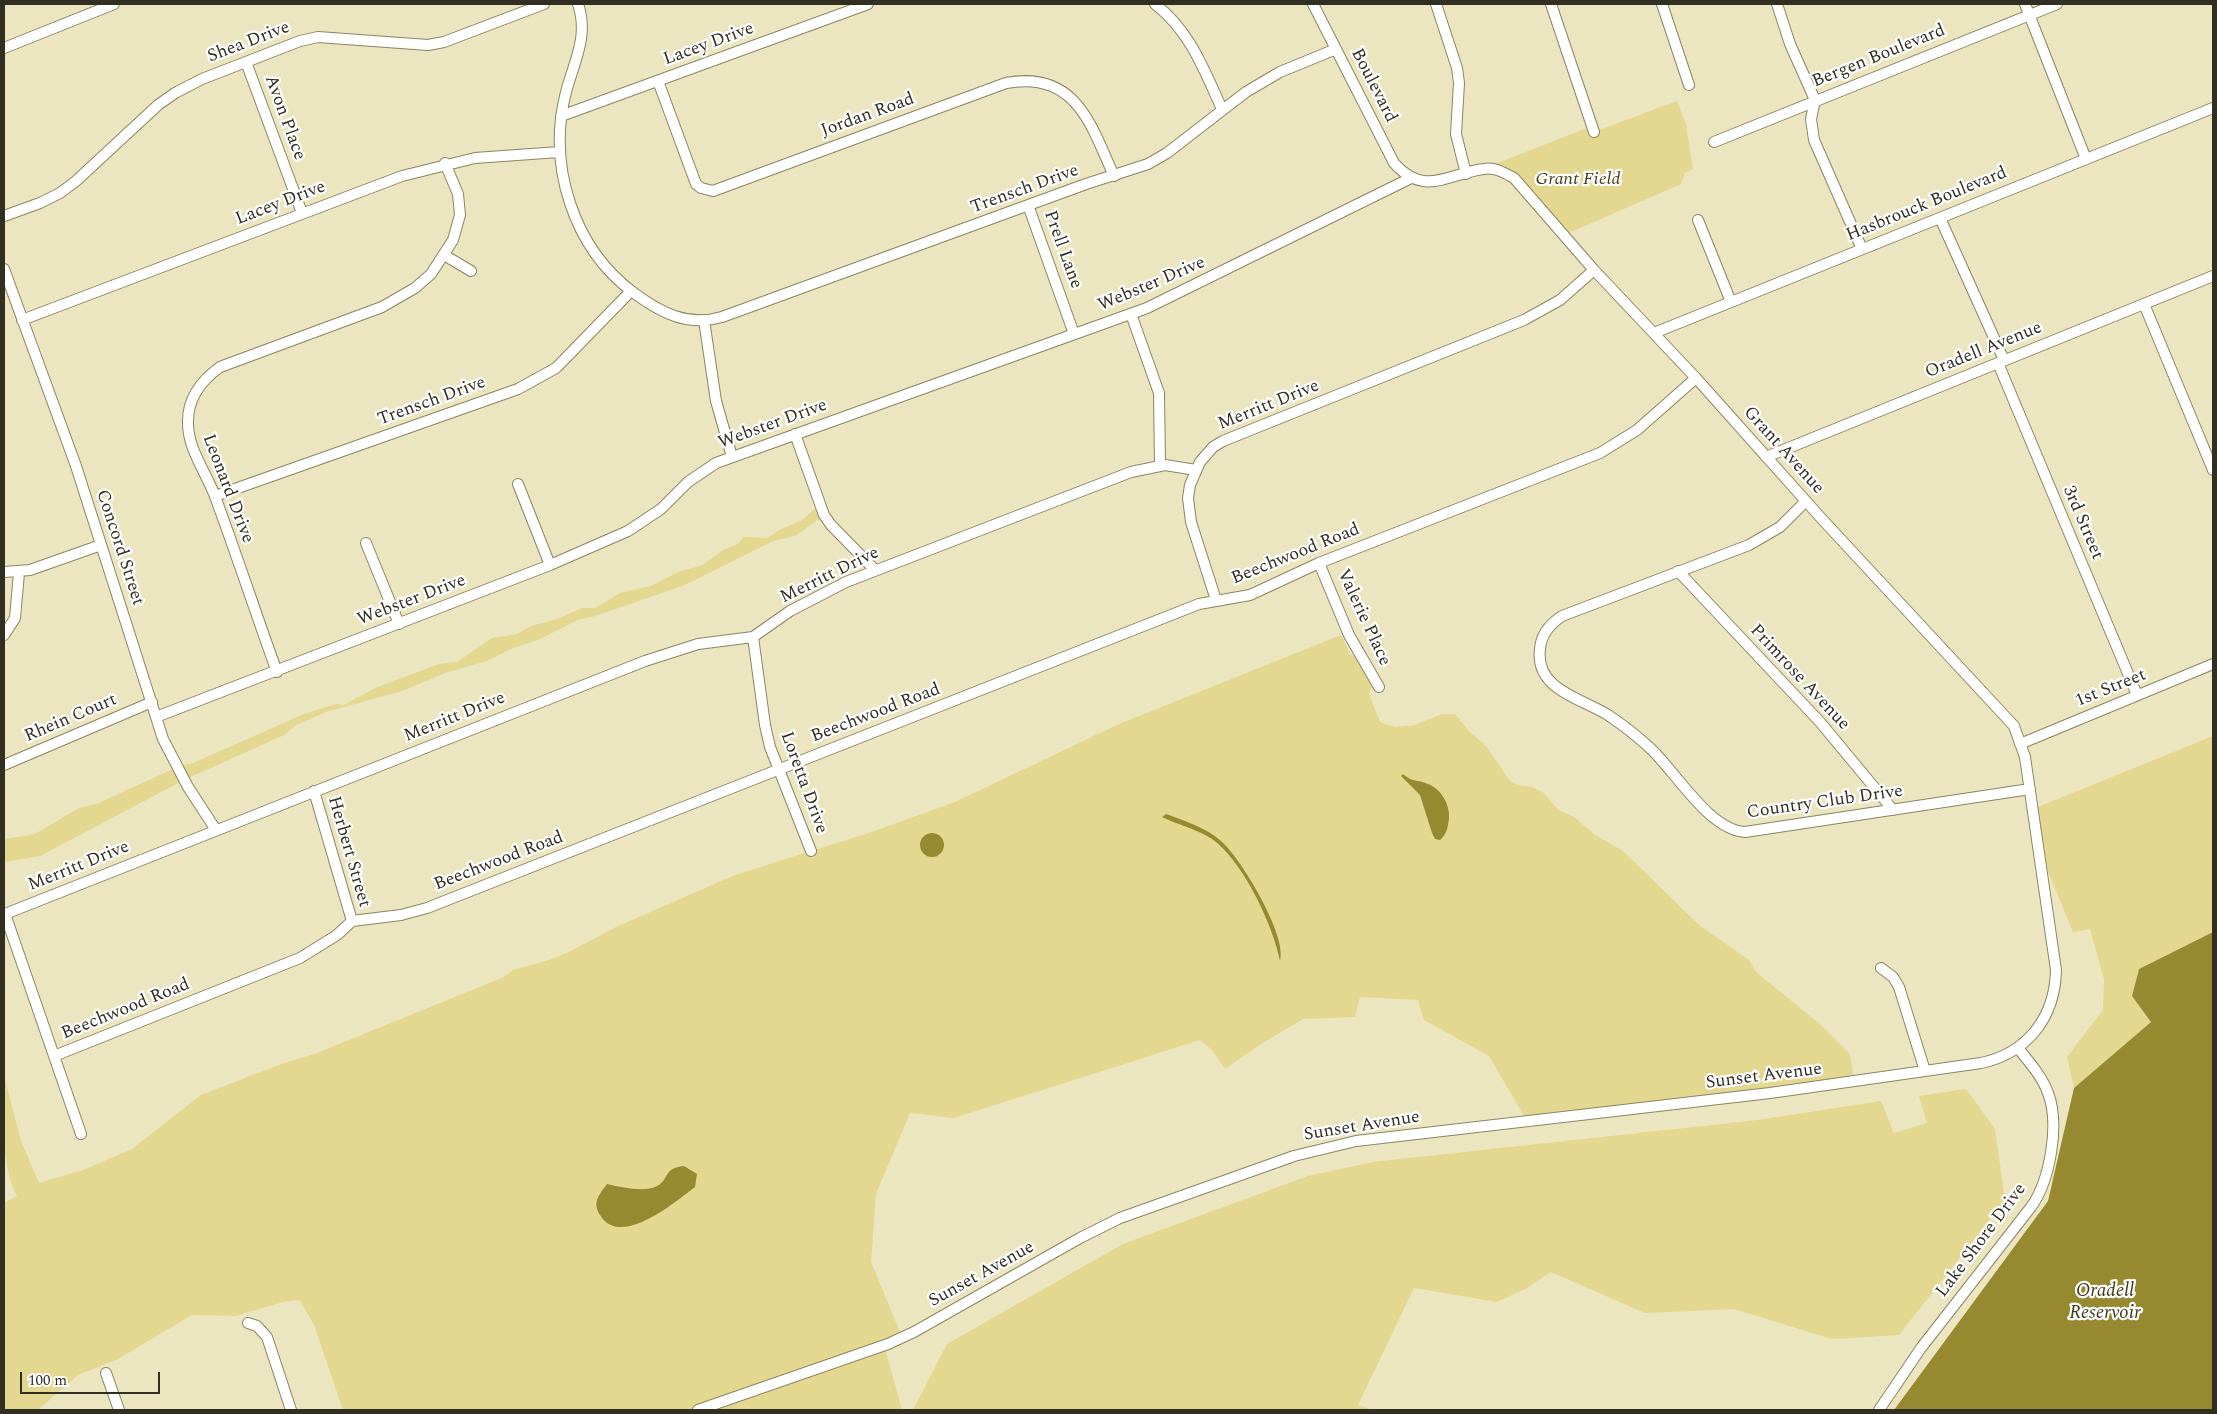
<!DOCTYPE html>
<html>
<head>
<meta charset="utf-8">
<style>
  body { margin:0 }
  #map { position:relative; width:2217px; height:1414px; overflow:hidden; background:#ebe5c0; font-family:Spectral,serif }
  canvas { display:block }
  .frame { position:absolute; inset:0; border:5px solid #312f21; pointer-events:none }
  .scale { position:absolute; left:20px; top:1372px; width:140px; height:22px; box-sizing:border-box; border:2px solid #312f21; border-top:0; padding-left:6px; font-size:15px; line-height:18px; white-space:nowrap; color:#312f21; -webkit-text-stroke:4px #fff; paint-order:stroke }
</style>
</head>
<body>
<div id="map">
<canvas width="2217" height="1414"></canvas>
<div class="frame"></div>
<div class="scale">100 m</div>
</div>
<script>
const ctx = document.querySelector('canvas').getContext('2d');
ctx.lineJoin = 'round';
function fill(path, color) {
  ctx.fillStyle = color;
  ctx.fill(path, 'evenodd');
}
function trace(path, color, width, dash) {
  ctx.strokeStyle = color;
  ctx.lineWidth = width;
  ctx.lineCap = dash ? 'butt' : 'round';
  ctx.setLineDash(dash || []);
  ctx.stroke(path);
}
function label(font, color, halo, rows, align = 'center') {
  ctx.font = font + ' Spectral,serif';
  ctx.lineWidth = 4.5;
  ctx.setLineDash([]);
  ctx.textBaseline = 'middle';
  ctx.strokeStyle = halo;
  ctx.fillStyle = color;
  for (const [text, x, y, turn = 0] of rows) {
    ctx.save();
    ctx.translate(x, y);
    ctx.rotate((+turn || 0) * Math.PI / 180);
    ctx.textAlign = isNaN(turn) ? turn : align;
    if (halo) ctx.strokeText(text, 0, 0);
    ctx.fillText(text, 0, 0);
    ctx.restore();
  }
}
const green = new Path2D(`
  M1677 101 1686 125 1693 169 1685 173 1681 184 1564 235 1521 185 1485 168 1592 126 1594 132Z
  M819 505 827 519 820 518 797 535 771 542 685 585 595 616 578 620 540 639 511 649 487 661 445 673 402 691 326 712 296 725 284 735 184 780 40 856 4 862V839L35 834 79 808 99 803 177 767 193 763 304 714 336 704 344 705 375 688 439 664 457 662 492 638 517 634 531 626 557 619 582 608H595L620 593 651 586 678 572 703 565 723 550 738 544 743 537 767 538 781 529 801 521Z
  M1341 635 1350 654 1364 662 1374 680 1369 694 1380 722 1395 727 1415 725 1442 714H1455L1469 731 1486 746 1510 781 1517 785 1532 787 1544 793 1557 809 1574 817 1595 835 1623 851 1699 925 1749 960 1756 972 1821 1025 1850 1054 1854 1081 1527 1121 1489 1056 1424 1020 1418 1000 1360 997 1355 1017 1303 1019 1261 1044 1225 1069 1212 1050 1200 1040 954 1118 910 1113 876 1194 871 1262 902 1337 888 1344 886 1352 902 1410H343L314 1325 300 1300 283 1302 235 1316 192 1315 118 1359 78 1375 38 1410H4V1203L17 1196C0 1163 4 1114 4 1076L21 1141 39 1183 83 1170 132 1149 201 1095 284 1063 317 1053 504 977 513 970 549 960 569 952 616 927 735 875 869 833 955 802 1119 724Z
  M2213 736V932L2139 969 2132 996 2152 1021 2074 1088 2067 1057 2103 1010 2104 979 2090 929 2073 932 2041 854 2033 809Z
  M1966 1089 1995 1129 2005 1200 1899 1335 1832 1339 1734 1309 1645 1313 1551 1272 1525 1289 1497 1302 1414 1288 1358 1405 1373 1410H913L947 1344 1123 1244 1308 1176 1373 1162 1758 1120 1881 1101 1894 1133 1927 1123 1919 1096Z`);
const water = new Path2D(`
  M1403 774C1413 783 1417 779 1428 784 1441 789 1450 804 1449 818 1448 827 1447 834 1440 840L1435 839 1432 833 1420 795 1401 776Z
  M1166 814C1185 821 1205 827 1221 841 1240 857 1288 936 1280 961 1273 925 1243 861 1212 839 1197 829 1178 825 1162 817Z
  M920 845a12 12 0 1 1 24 0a12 12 0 1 1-24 0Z
  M2213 932V1410H1894L2048 1201 2074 1088 2151 1022 2132 996 2139 969Z
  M684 1166 697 1174 695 1187C675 1202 620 1249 600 1215 592 1202 599 1195 607 1184 620 1187 645 1193 657 1186 670 1179 663 1168 684 1166Z`);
const minor = new Path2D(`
  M578 4C589 36 574 62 566 92 547 165 573 248 634 293 661 313 688 327 722 317L1086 184 1148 164 1167 153 1246 92 1280 72 1336 49
  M1155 4C1190 31 1204 70 1222 109
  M1436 4 1457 68 1459 83 1456 134 1466 174
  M1551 4 1594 132
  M1662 4 1689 85
  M1777 4 1790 44 1815 100 1811 119 1814 140 1862 249
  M2025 4 2086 159
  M4 48 114 4
  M246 62 302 213
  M658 81 696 184 701 188 713 191 1006 83C1076 70 1091 125 1114 176
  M561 116 868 4
  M1714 142 2057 4
  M1028 205 1074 334
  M4 216 40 203 60 193 76 181 158 105 175 93 202 79 300 41 318 37 428 45 444 42 544 4
  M1940 218 2004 360
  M1698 220 1731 302
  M444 255 471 271
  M4 269 76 466 163 739 188 787 216 830
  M2144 304 2213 470
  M1131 314 1159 393 1160 465
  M22 320 402 176 475 158 559 152
  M704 320 716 401 732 457
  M1654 333 2213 108
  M1998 363 2137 695
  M795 434 824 515 831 525 875 570
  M1766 457 2213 276
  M518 484 550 565
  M215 496 518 389 556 368 631 291
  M1806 501 1780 527 1749 545 1562 616C1550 624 1541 634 1540 649 1535 690 1581 698 1608 715 1623 725 1637 736 1650 748 1676 772 1709 830 1745 832L2030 789
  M366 543 399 624
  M1319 563 1349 635 1379 687
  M1678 571 1820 722 1893 810
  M4 572 30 570 101 545
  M1216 600 1191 522 1188 498 1190 485 1200 462 1213 447 1223 441 1524 320 1560 300 1594 270
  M4 635 15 618 19 573
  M753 637 765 725 770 747 811 851
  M277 672C256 614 237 556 216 499 207 473 187 449 188 421 188 398 202 380 220 367L382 307 415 288 431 274 453 240 460 215 458 194 445 163
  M156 717 550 565 628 531 661 509 688 482 716 463 1147 308 1411 178
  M2020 744 2213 664
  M4 765 152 702
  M314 791 352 921
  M1881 968 1893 977 1899 987 1925 1071
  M54 1056 300 958 337 935 352 921 401 915 427 908 1199 604 1250 595 1319 563 1600 453 1637 430 1696 378
  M81 1134 5 914 645 661 698 644 753 637 790 611 846 582 1131 472 1165 465 1196 470
  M248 1323 257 1326 267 1337 291 1410
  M106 1373 119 1410
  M698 1410 888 1344 914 1332 1080 1238 1120 1218 1294 1156 1356 1141 1770 1093 1981 1063C2028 1053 2055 1017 2056 970L2025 757 2014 726 1821 518 1696 378 1594 270 1514 178C1505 173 1495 167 1484 169 1449 173 1425 198 1394 163L1313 4
  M1879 1410 1921 1348 2031 1207C2050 1181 2060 1124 2048 1093 2042 1076 2029 1062 2018 1048`);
const streetNames = [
  ["Shea Drive",249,43,-21],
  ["Lacey Drive",709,45,-20],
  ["Bergen Boulevard",1879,57,-22],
  ["Boulevard",1373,86,63],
  ["Jordan Road",868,116,-20],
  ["Avon Place",284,118,70],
  ["Trensch Drive",1025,190,-20],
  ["Lacey Drive",281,204,-21],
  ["Hasbrouck Boulevard",1927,205,-22],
  ["Prell Lane",1062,250,70],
  ["Webster Drive",1152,285,-23],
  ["Oradell Avenue",1984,351,-22],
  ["Trensch Drive",432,402,-20],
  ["Merritt Drive",1269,406,-22],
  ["Webster Drive",773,425,-20],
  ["Grant Avenue",1783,451,48],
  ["Leonard Drive",227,489,69],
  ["3rd Street",2082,523,67],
  ["Concord Street",119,548,72],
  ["Beechwood Road",1296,555,-22],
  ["Merritt Drive",830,576,-26],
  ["Webster Drive",412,601,-21],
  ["Valerie Place",1363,618,65],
  ["Primrose Avenue",1799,678,47],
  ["1st Street",2111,689,-22],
  ["Beechwood Road",876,714,-21],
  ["Merritt Drive",455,718,-22],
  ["Rhein Court",71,719,-23],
  ["Loretta Drive",803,783,70],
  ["Country Club Drive",1825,803,-8],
  ["Herbert Street",348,852,74],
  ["Beechwood Road",499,862,-21],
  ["Merritt Drive",79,867,-22],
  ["Beechwood Road",126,1010,-22],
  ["Sunset Avenue",1764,1077,-7],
  ["Sunset Avenue",1362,1127,-9],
  ["Lake Shore Drive",1982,1241,-53],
  ["Sunset Avenue",982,1275,-29]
];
const parkNames = [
  ["Grant Field",1578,180]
];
const waterNames = [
  ["Oradell",2105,1292],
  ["Reservoir",2105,1314]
];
fill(green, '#e4d790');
fill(water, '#97892f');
trace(minor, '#8a8563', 12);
trace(minor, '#fff', 10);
label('18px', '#312f21', '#fff', streetNames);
label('italic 18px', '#453f19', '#fff', parkNames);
label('italic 19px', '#413b15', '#fff', waterNames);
</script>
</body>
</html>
